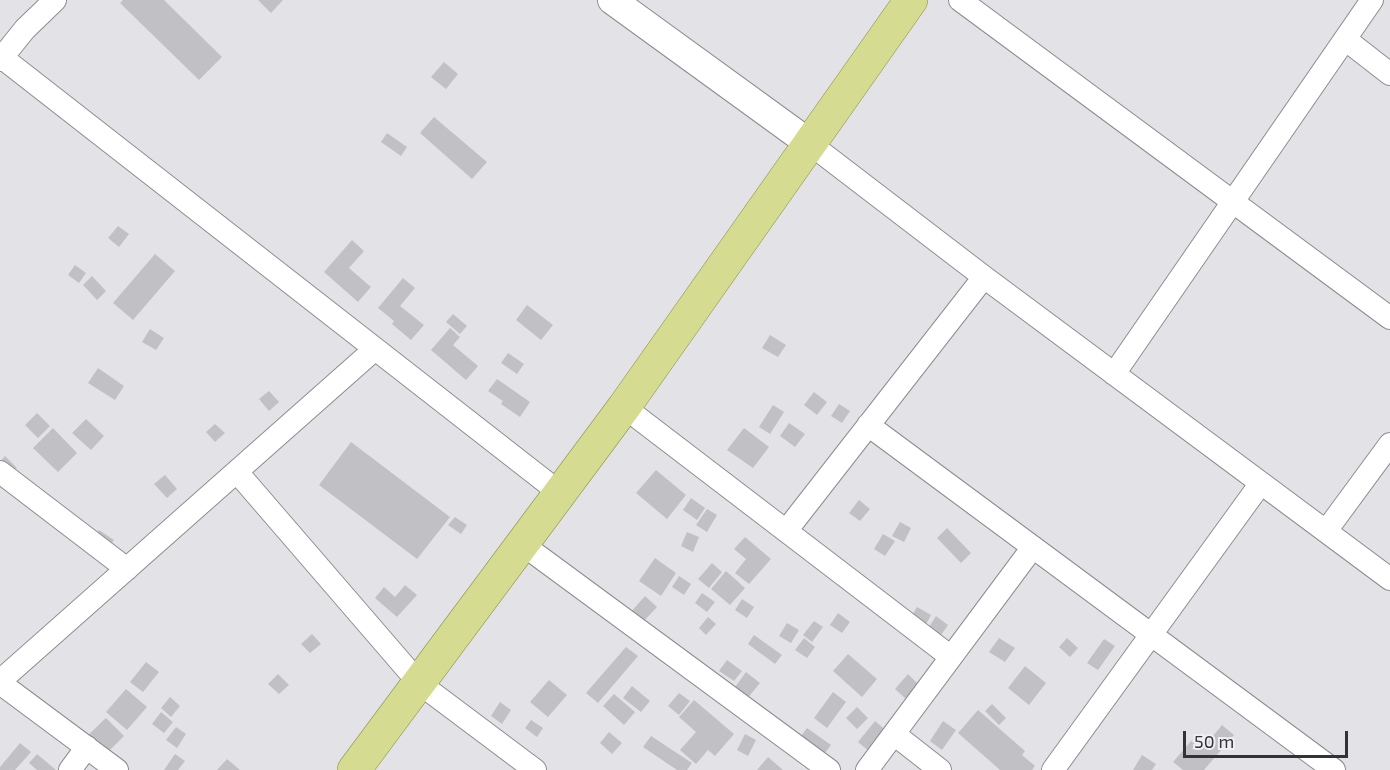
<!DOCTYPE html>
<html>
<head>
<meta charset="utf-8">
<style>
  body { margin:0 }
  #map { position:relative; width:1390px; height:770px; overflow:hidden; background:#e3e3e7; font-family:"Exo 2",sans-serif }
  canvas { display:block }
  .scale { position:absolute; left:1183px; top:731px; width:165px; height:27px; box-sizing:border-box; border:3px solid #333335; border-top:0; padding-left:8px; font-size:18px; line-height:21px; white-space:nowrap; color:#333335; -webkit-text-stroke:4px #f0f0f4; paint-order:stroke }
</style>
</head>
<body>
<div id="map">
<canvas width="1390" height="770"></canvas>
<div class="scale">50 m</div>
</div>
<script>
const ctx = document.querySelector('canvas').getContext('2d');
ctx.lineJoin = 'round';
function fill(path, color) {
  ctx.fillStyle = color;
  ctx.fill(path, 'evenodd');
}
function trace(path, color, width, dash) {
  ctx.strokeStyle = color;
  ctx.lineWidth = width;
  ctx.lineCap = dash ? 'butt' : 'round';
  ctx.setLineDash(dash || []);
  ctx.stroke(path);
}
const building = new Path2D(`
  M123 0H164L222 57 199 80 120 3Z
  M258 0H283L271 13Z
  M444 62 458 74 446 89 431 77Z
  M434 117 487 162 472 179 420 133Z
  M387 133 407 147 401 156 381 142Z
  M118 226 129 234 119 247 108 238Z
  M352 240 364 251 349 268 371 287 358 302 324 272Z
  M155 254 175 271 133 320 113 303Z
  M75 265 86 273 79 283 68 275Z
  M92 276 106 291 97 300 83 285Z
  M403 278 415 288 400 306 424 325 411 340 392 324 394 321 378 308Z
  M527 305 553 325 541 340 516 320Z
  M453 314 467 326 460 334 446 322Z
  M450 328 460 337 453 345 478 366 466 380 431 350Z
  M150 329 164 338 156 350 142 342Z
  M770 335 786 345 778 357 762 348Z
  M508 353 524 364 517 374 501 363Z
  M98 368 124 386 115 400 88 383Z
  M497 379 530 402 520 417 501 404 503 401 488 391Z
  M269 391 279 402 269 411 259 399Z
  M814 392 827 402 817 415 804 405Z
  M839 404 850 411 842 423 831 416Z
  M773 405 784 412 770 434 759 427Z
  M37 413 50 426 38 438 25 425Z
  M86 419 104 436 91 450 72 433Z
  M789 423 805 434 795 447 780 436Z
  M215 424 225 433 215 442 206 432Z
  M53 428 77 453 58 472 33 448Z
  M744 428 769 447 753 468 727 450Z
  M351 442 450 517 417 559 319 485Z
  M5 456 17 468 9 477 0 462Z
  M656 470 686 495 667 519 636 493Z
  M165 475 177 489 167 498 154 484Z
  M691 498 705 508 697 520 683 510Z
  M859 500 870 509 860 521 849 513Z
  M707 509 717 515 707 532 696 525Z
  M455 517 467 525 461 534 448 525Z
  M900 522 911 528 904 542 892 536Z
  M947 528 971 553 961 563 937 538Z
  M99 530 114 540 105 552 91 541Z
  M687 532 699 537 693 552 681 546Z
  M883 534 895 541 885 556 874 549Z
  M745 537 771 559 749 584 735 573 746 559 734 549Z
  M655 558 676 573 661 596 639 581Z
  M712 563 722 572 709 588 698 579Z
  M726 571 745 588 730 605 711 589Z
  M679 576 691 584 684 595 672 587Z
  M405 585 417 595 397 617 375 598 384 587 395 597Z
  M702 593 715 602 707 612 695 603Z
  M645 596 657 607 642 623 630 613Z
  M742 599 754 607 747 618 735 610Z
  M917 607 931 615 924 628 910 619Z
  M838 613 850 622 842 633 830 625Z
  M936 616 948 625 941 635 929 627Z
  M708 617 716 624 706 635 699 628Z
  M814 621 823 627 812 642 803 635Z
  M787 623 799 630 791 643 779 636Z
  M312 634 321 644 310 653 301 644Z
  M754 635 782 655 775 664 748 644Z
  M804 638 815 647 807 658 795 650Z
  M999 638 1015 648 1005 662 989 652Z
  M1067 638 1078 648 1070 657 1059 647Z
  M1104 639 1115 646 1098 670 1087 663Z
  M626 647 638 656 598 703 586 693Z
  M848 654 877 679 862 697 833 671Z
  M727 660 742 671 734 681 719 671Z
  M146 662 159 672 143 692 130 682Z
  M1025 666 1046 683 1029 705 1008 688Z
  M746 672 760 683 746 700 733 690Z
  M278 674 289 685 279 694 268 684Z
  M908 674 920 686 907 700 895 689Z
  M549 680 567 695 548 717 530 702Z
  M632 686 650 701 641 712 623 698Z
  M126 689 147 707 127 730 106 712Z
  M833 692 846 702 827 728 814 718Z
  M679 693 690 701 679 715 668 706Z
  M614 694 635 712 624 725 603 706Z
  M170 697 180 706 171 717 161 708Z
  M694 700 734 734 715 756 708 750 696 764 680 750 696 732 679 717Z
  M500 702 511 710 502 724 491 716Z
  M992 704 1006 718 999 725 985 711Z
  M857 707 868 718 857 729 846 718Z
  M978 710 1025 751 1022 755 1035 766 1032 770H1000L958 733Z
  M161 712 173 722 164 733 152 724Z
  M106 718 124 736 103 757 85 738Z
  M531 720 543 728 537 737 525 728Z
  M875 721 887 731 870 752 858 742Z
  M943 721 956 730 942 750 930 741Z
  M1222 725 1234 735 1204 770H1183L1173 762 1191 741 1202 749Z
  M176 727 186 734 177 748 166 740Z
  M807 728 831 745 822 757 798 740Z
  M609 732 622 743 612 754 600 743Z
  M745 734 756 740 748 756 737 750Z
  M651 736 692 763 687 770H677L643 747Z
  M20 743 31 752 15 770H0V767Z
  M37 754 56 770H37L29 763Z
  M175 754 185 761 178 770H164Z
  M1142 755 1156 764 1152 770H1133Z
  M768 757 783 770H757Z
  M227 759 240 770H217Z`);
const minor = new Path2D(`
  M960 0 1390 318
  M1345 39 1390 74
  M0 56 560 493
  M0 60 25 29 55 0
  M809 143 984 277 1390 579
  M1114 374 1372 0
  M624 407 951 657
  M868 425 1334 770
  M0 472 127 569
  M237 472 419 683 535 770
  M786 531 984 277
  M1326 531 1390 444
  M522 544 829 770
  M0 681 375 349
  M0 683 117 770
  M894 734 940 770
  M70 770 87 747
  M867 770 1033 547
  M1053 770 1261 483`);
const tertiary = new Path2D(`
  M612 0 809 143`);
const primary = new Path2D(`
  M354 770 624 407 911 0`);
fill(building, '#c1c1c5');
trace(minor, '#8d8c90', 24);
trace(tertiary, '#8d8c90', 30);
trace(primary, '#8a9141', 34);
trace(minor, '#fff', 22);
trace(tertiary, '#fff', 28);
trace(primary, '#d5db91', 33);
</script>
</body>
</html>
